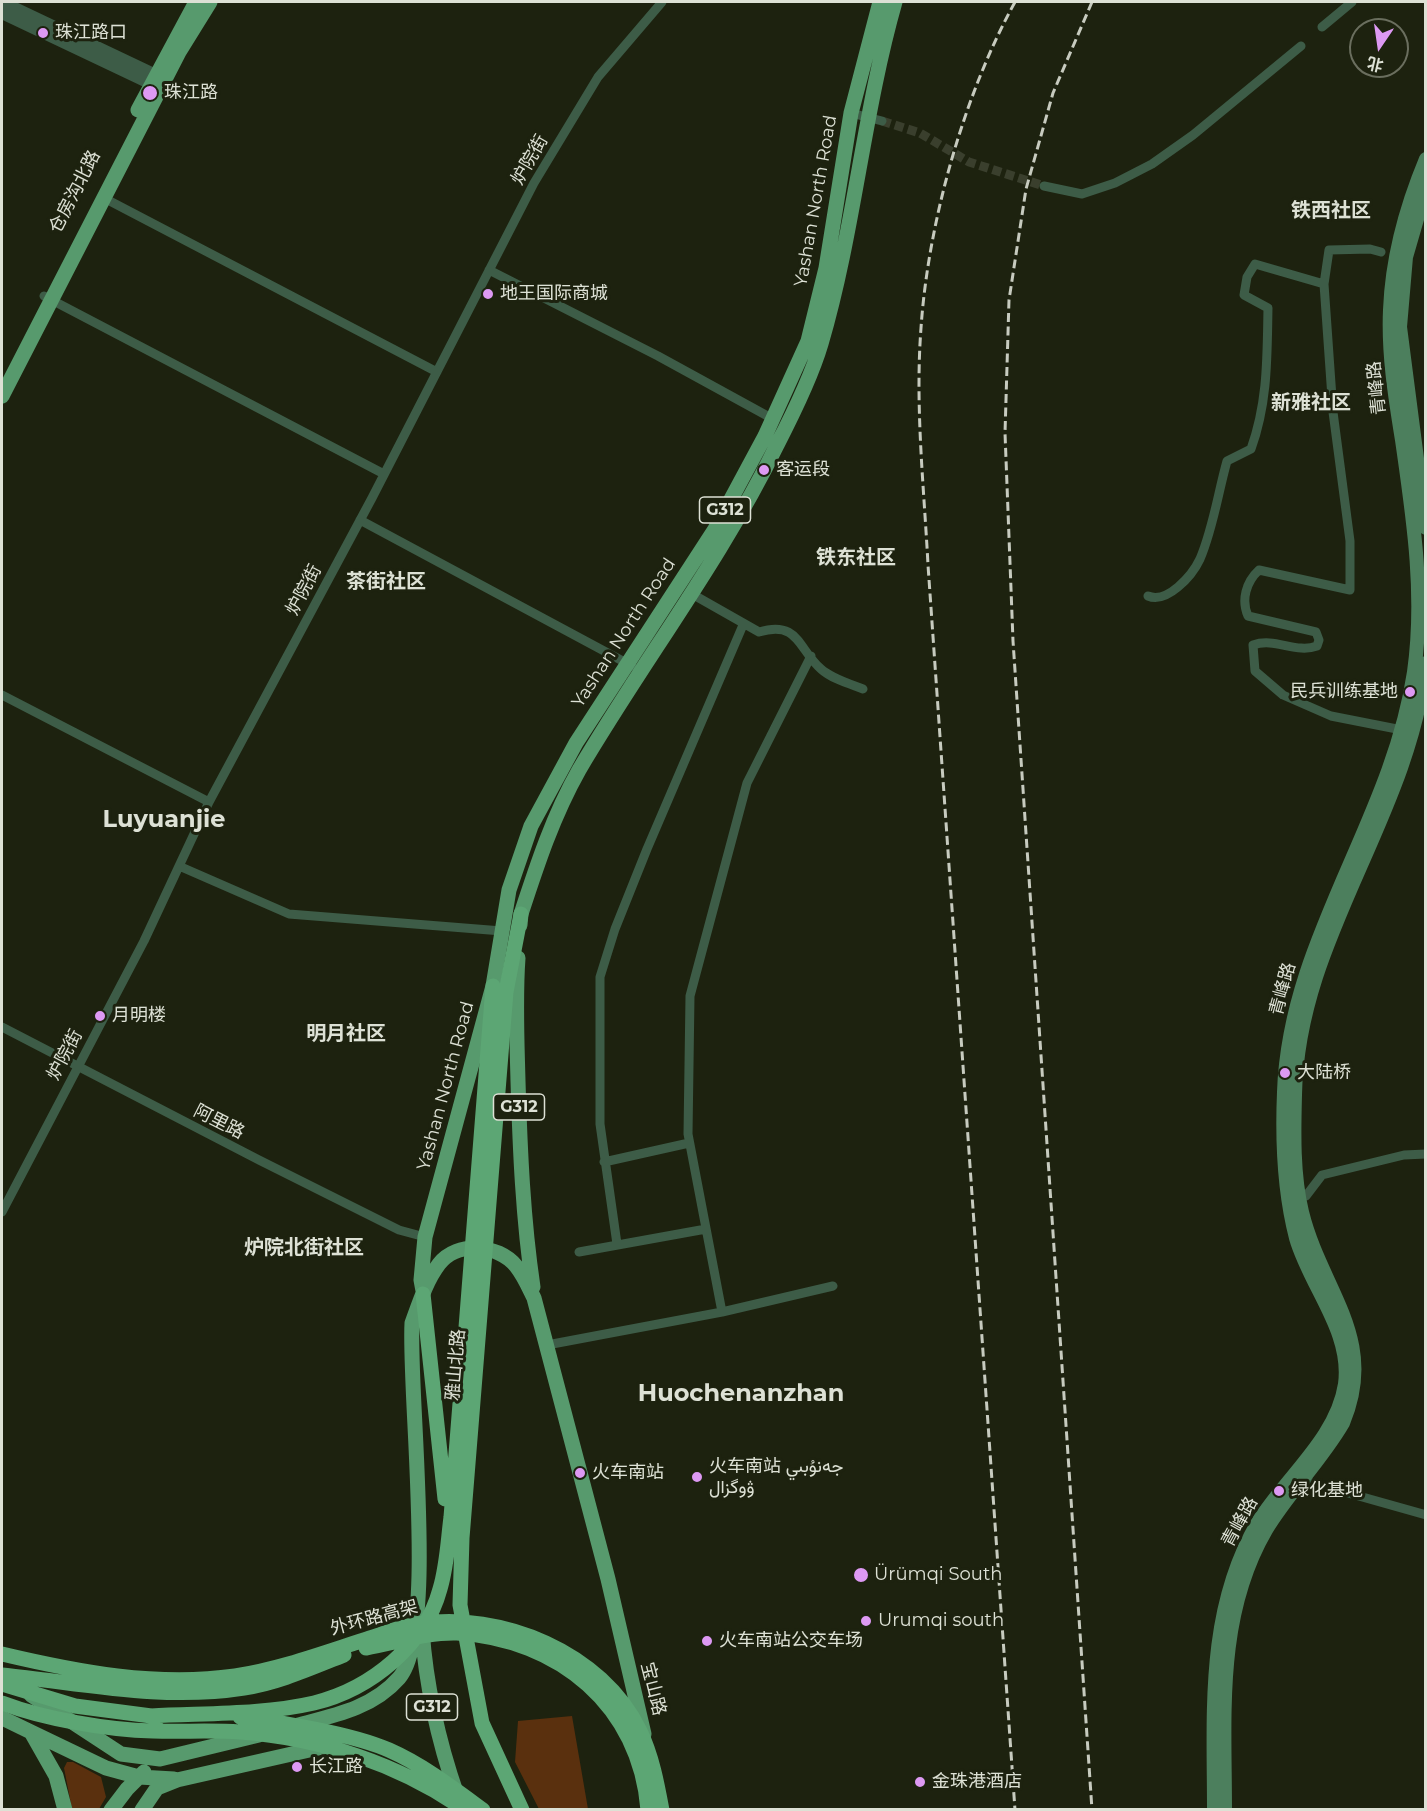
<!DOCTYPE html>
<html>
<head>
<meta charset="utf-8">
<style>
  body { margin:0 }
  #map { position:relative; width:1427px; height:1811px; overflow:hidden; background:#1d220f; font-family:Montserrat,"Noto Sans SC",sans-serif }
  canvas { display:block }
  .frame { position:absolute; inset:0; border:3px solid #dde1d5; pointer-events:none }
  .north { position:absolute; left:1349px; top:18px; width:60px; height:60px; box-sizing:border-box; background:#1d220f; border:2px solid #6a6e5e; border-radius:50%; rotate:193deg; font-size:16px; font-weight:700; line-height:24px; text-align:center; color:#dde1d5 }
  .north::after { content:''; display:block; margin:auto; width:21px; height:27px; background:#dd99f3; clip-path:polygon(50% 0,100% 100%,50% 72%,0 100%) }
</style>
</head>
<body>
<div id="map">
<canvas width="1427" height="1811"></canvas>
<div class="frame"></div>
<div class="north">北</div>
</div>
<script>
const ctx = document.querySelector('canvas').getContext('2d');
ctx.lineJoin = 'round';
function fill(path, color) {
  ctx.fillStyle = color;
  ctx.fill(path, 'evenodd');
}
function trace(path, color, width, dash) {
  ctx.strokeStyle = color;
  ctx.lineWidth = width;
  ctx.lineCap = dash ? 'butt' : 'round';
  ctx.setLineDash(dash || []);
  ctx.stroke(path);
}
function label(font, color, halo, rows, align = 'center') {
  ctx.font = font + ' Montserrat,Vazirmatn,"Noto Sans SC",sans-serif';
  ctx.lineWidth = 6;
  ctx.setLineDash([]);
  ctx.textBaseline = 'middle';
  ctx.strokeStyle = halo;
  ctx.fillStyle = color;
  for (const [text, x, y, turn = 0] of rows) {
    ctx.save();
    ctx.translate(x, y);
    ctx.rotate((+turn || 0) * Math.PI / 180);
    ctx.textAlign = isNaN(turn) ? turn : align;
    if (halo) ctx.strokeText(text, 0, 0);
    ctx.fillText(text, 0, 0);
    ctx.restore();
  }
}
const green = new Path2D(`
  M572 1716 588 1809H539L515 1762 518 1721Z
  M67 1762H73L101 1777 106 1797 99 1809H72L64 1768Z`);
const minorTunnel = new Path2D(`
  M882 121 920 133 969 162 1044 186`);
const minor = new Path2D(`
  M1322 27 1352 2
  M851 113 882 121
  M1044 186 1082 194 1115 183 1152 164 1193 135 1301 46
  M104 198 437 372
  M489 270 658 356 773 419
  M1324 284 1333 412 1350 541V590L1259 570C1246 582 1241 600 1248 616L1316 632 1319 640 1317 646C1296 654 1275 637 1253 645L1255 671 1283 695 1331 716 1402 730
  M44 296 384 474
  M360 520 632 666
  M692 594 759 632C799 620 798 649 821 669 832 679 850 684 863 689
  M1148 596C1167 604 1192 576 1200 559 1213 529 1218 493 1227 461L1251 449C1268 402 1267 357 1268 308L1244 295 1247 277 1255 264 1324 284 1329 250 1370 249 1381 252
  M2 695 209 802
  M179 866 289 914 502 931
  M2 1027 259 1160 399 1230 425 1237
  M604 1162 689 1143
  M1295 1197 1306 1196 1322 1175 1404 1155 1426 1154
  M2 1212 144 941 209 802 372 498 534 183 598 77 662 2
  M617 1244 600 1124V977L615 929 647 849 743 625
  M579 1252 706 1229
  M722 1312 688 1134 690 996 747 783 811 656
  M547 1345 722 1312 833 1286
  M1302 1480 1426 1515`);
const tertiary = new Path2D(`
  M2 2 164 79
  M2 13 158 87`);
const secondary = new Path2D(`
  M1426 188 1406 257 1400 327 1426 528
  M1214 1810C1214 1712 1206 1610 1258 1522 1285 1478 1337 1438 1345 1384 1352 1331 1310 1287 1296 1238 1284 1192 1282 1139 1284 1092 1289 939 1392 821 1414 672 1425 594 1413 517 1402 440 1395 397 1388 353 1390 310 1392 258 1406 207 1426 159
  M1225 1810C1225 1714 1216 1616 1266 1530 1289 1492 1321 1461 1343 1423 1379 1338 1321 1290 1302 1212 1293 1175 1294 1133 1295 1095 1297 939 1409 819 1426 663`);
const primary = new Path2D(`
  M138 110 196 2
  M2 396 179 52 210 2
  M520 925 521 914C537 865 553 816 579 770 643 661 721 560 777 445 793 414 811 378 821 344 854 232 863 114 895 2
  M518 958C515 999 517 1040 518 1081 520 1150 523 1219 533 1287
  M423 1291 421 1280 425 1237 493 986 509 890 531 826 576 743 715 529 765 436 808 341 826 268 851 113 880 2
  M422 1629C426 1687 438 1740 457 1795
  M31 1695 121 1754 160 1759 259 1735
  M2 1718 31 1732 56 1776 65 1810
  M294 1726C332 1716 372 1709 399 1678 438 1634 408 1393 412 1323 419 1304 426 1281 439 1264 457 1241 498 1244 516 1266 524 1276 529 1288 534 1298L608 1579 644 1734
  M31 1732 106 1768 139 1777 174 1779
  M111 1810 127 1789 144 1772
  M142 1810 157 1788 177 1780 327 1746`);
const trunk = new Path2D(`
  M521 914 506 992 462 1538 460 1605 482 1723 522 1810
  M423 1294 445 1499
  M366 1648C395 1643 428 1632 457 1633 559 1639 640 1706 648 1810
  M2 1654C78 1672 156 1687 235 1676 281 1669 326 1652 370 1638 386 1633 402 1626 418 1624 501 1611 602 1652 640 1731 652 1756 657 1783 662 1810
  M2 1675C82 1683 162 1701 244 1688 278 1683 311 1668 344 1655
  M2 1684 75 1706 159 1717
  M2 1703C44 1719 108 1730 153 1731 182 1732 211 1730 240 1732 320 1738 399 1764 465 1810
  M151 1716C205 1713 262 1715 314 1703 371 1689 425 1645 440 1589 447 1566 448 1540 451 1517L493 986
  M240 1717C283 1723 350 1733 389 1750 423 1765 453 1788 483 1810`);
const rail = new Path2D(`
  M1015 2C964 94 928 223 921 328 915 407 924 487 928 565L1015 1810
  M1092 2 1053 93 1026 189 1009 300 1005 433 1013 641 1092 1810`);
const markers = [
  [43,33,6,"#dd99f3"],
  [150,93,8,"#dd99f3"],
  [488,294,6,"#dd99f3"],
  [764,470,6,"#dd99f3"],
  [1410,692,6,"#dd99f3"],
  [100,1016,6,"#dd99f3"],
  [1285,1073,6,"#dd99f3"],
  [580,1473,6,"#dd99f3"],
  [697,1477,6,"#dd99f3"],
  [1279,1491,6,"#dd99f3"],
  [861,1575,8,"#dd99f3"],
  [866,1621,6,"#dd99f3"],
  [707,1641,6,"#dd99f3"],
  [297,1767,6,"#dd99f3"],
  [920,1782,6,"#dd99f3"]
];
const shields = [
  [725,510,51],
  [519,1107,51],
  [432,1707,51]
];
const shieldNames = [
  ["G312",725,510],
  ["G312",519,1107],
  ["G312",432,1707]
];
const poiNames = [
  ["珠江路口",55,33],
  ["珠江路",164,93],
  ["地王国际商城",500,294],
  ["客运段",776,470],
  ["民兵训练基地",1398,692,"right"],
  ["月明楼",112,1016],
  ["大陆桥",1297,1073],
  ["火车南站 جەنۇبىي",709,1467],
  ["ۋوگزال",709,1488],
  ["火车南站",592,1473],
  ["绿化基地",1291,1491],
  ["Ürümqi South",874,1575],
  ["Urumqi south",878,1621],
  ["火车南站公交车场",719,1641],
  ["长江路",309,1767],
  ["金珠港酒店",932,1782]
];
const streetNames = [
  ["炉院街",530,160,-60],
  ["仓房沟北路",75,192,-63],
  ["Yashan North Road",816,201,-80],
  ["青峰路",1377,388,-96],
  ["炉院街",304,590,-62],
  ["Yashan North Road",624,633,-57],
  ["青峰路",1283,989,-75],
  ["炉院街",65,1055,-62],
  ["Yashan North Road",446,1086,-75],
  ["阿里路",219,1122,27],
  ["雅山北路",456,1365,-85],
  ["青峰路",1240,1522,-61],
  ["外环路高架",374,1618,-15],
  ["宝山路",653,1689,76]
];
const neighbourhoodNames = [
  ["铁西社区",1331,211],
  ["新雅社区",1311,403],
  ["铁东社区",856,558],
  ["茶街社区",386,582],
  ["明月社区",346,1034],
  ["炉院北街社区",304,1248]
];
const districtNames = [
  ["Luyuanjie",164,820],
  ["Huochenanzhan",741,1394]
];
fill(green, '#5a300e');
trace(minorTunnel, '#3a3f2d', 9, [9, 4.5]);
trace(minor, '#3d5c47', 9);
trace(tertiary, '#3d5c47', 12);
trace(secondary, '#4c7f5d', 14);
trace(primary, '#579a6d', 15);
trace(trunk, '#5ca674', 15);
trace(rail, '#c7cbbf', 3, [9, 4.5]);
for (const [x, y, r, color] of markers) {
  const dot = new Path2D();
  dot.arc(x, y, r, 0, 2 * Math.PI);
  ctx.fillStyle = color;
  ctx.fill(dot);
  trace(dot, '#1d220f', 2);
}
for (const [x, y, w] of shields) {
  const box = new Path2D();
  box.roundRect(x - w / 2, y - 13, w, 26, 4.5);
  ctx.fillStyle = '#1d220f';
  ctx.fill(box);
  trace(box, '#dde1d5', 1.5);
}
label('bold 16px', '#dde1d5', null, shieldNames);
label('18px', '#dde1d5', '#1d220f', poiNames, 'left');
label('18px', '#dde1d5', '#1d220f', streetNames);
label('bold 20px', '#dde1d5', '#1d220f', neighbourhoodNames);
label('bold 24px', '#dde1d5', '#1d220f', districtNames);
</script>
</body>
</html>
